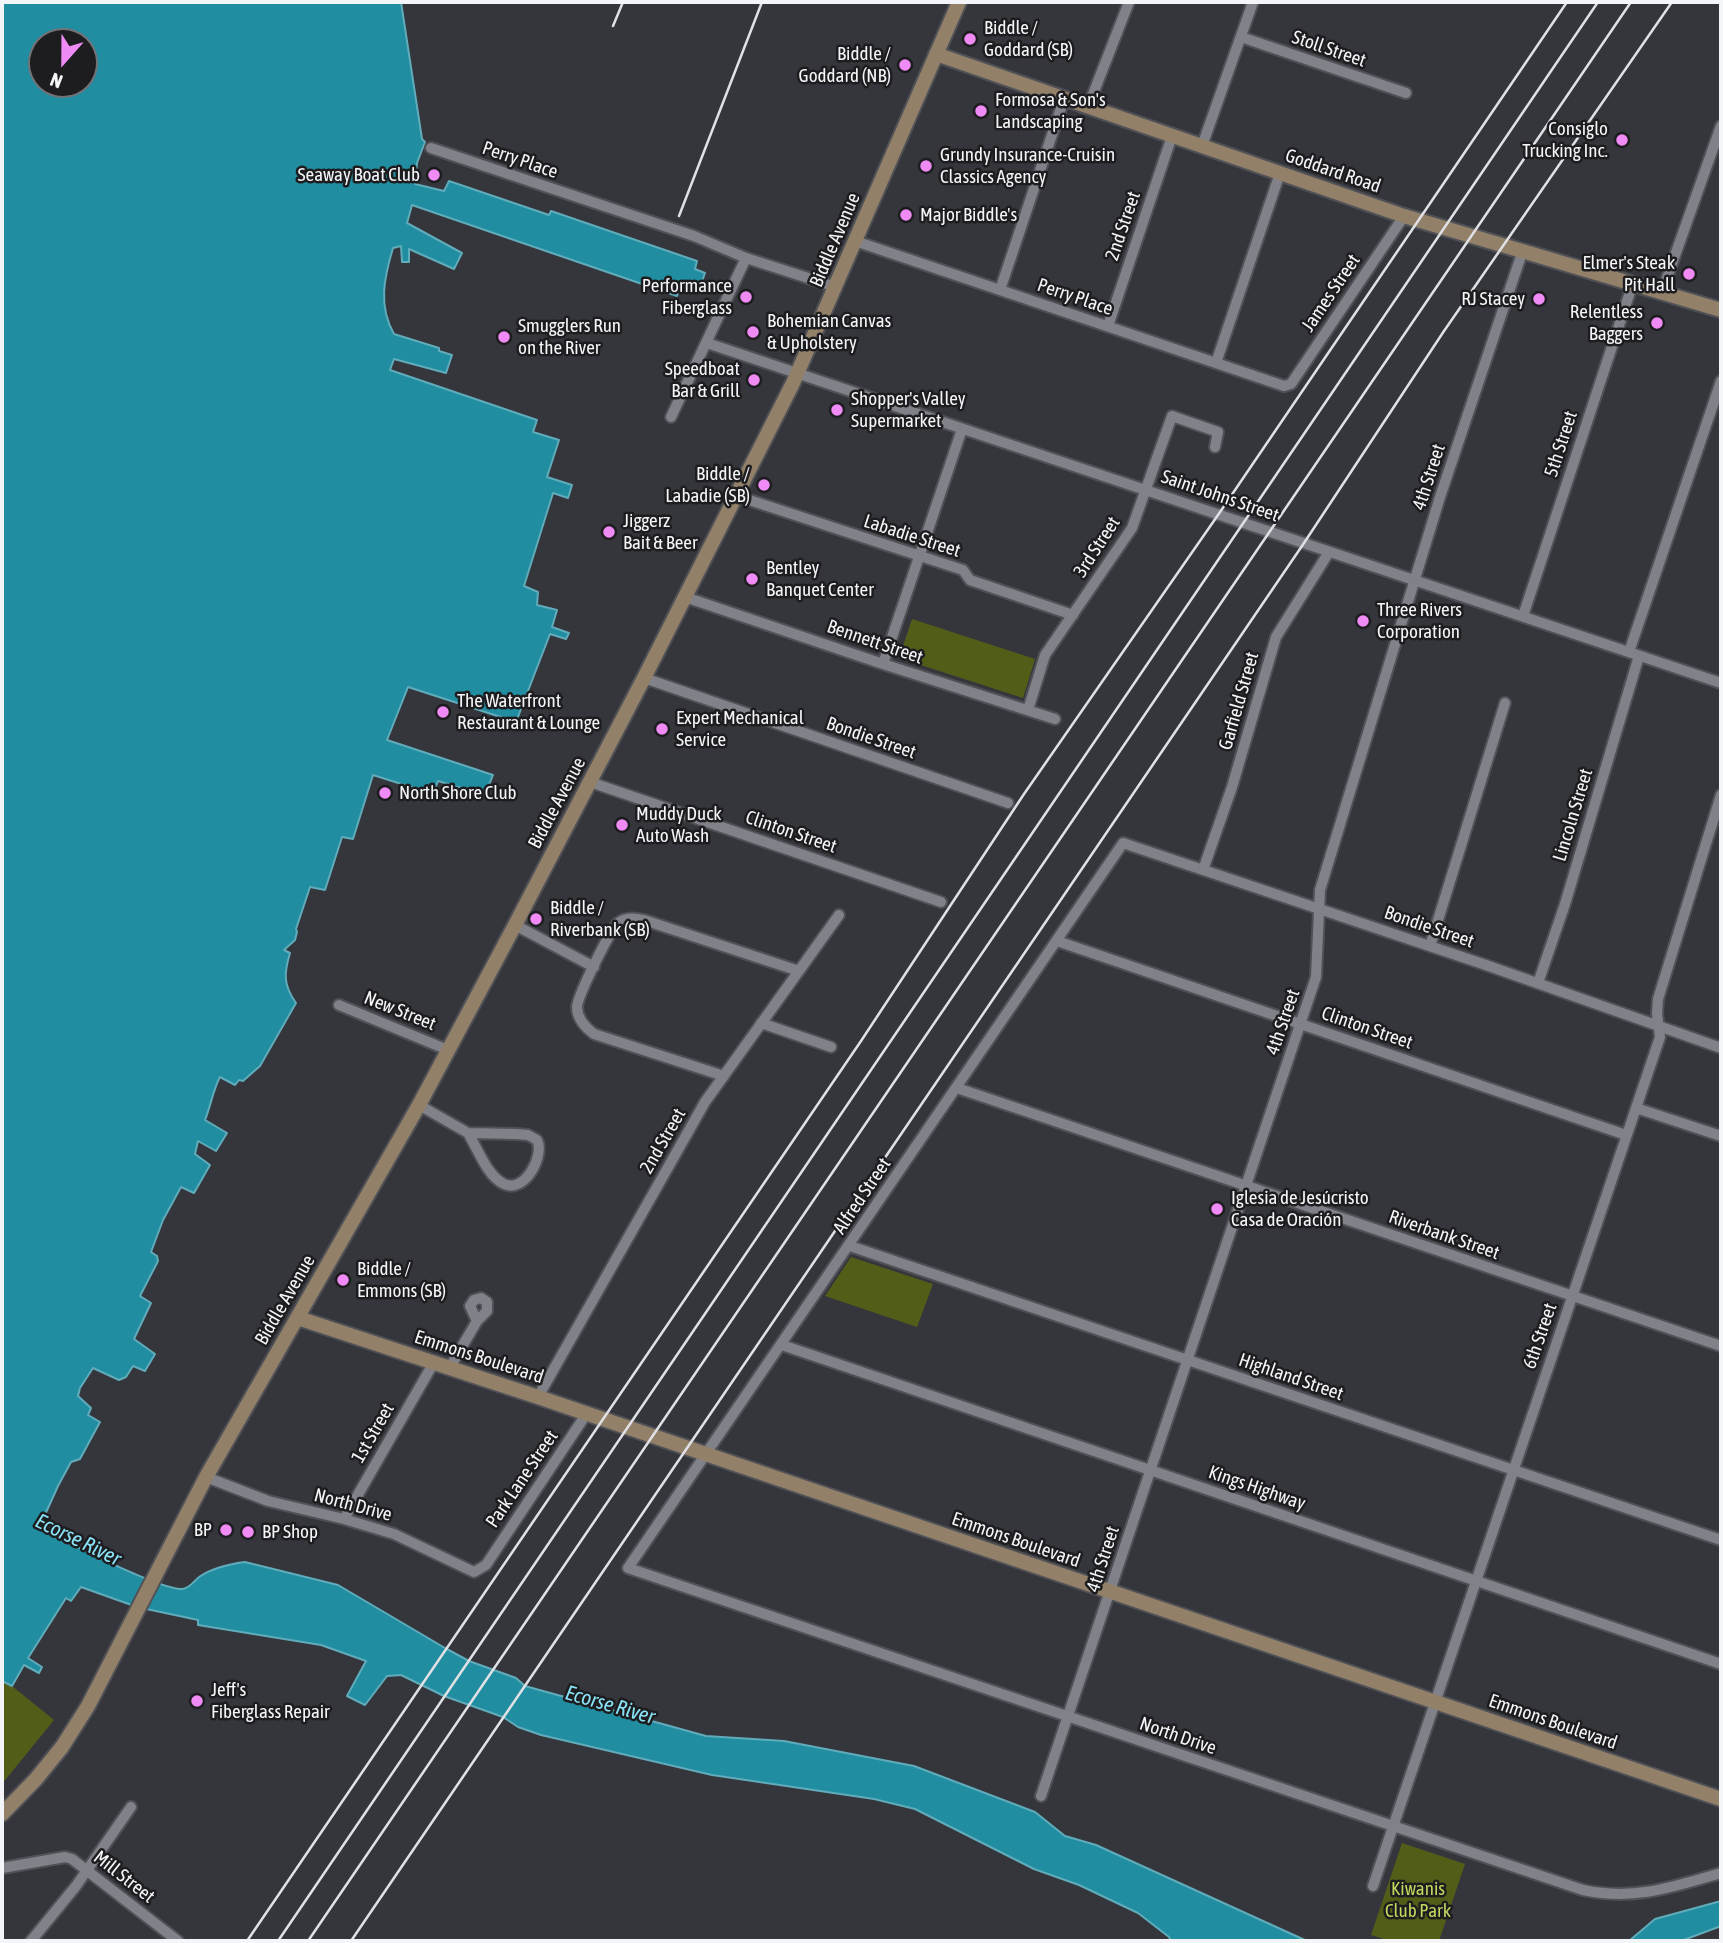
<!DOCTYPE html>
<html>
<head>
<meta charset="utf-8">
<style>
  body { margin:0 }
  #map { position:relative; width:1723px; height:1943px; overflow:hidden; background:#35353c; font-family:"Asap Condensed",sans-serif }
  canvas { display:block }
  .frame { position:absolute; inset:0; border:4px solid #f4f5f9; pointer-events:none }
  .north { position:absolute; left:28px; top:28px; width:70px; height:70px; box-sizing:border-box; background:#1d1d20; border:2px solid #737377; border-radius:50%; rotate:201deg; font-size:19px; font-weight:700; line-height:28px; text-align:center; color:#f4f5f9 }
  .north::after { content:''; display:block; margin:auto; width:24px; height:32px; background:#f08bf5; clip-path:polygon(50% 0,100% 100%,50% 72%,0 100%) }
</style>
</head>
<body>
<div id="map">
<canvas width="1723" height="1943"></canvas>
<div class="frame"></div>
<div class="north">N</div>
</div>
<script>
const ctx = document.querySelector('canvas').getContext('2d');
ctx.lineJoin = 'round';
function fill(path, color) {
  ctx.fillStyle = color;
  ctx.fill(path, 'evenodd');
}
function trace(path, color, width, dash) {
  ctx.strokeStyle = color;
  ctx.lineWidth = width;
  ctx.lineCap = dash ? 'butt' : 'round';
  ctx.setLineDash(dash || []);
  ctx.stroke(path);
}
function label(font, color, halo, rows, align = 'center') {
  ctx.font = font + ' "Asap Condensed",sans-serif';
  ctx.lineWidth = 5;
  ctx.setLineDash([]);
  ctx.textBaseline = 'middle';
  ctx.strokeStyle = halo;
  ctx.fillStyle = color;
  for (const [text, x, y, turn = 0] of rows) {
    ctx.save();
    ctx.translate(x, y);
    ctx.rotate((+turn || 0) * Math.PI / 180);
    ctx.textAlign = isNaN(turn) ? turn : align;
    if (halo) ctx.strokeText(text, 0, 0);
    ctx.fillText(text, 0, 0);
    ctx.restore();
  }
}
const green = new Path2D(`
  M912 619 1035 659 1023 698 899 658Z
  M851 1257 933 1284 917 1327 825 1296Z
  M2 1681 12 1686 54 1720 2 1784Z
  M1402 1843 1465 1864 1439 1941H1390L1371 1935Z`);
const water = new Path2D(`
  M2 2H401L422 139 425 142 417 163 415 184 444 191 449 181 549 215 551 211 697 261 695 269 705 273 699 290 681 284 677 296 412 205 407 223 462 253 454 269 409 249V262H402L401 246 393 248C384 278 378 306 394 334L439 348V351L452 355 446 373 394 359 390 370 537 420 533 432 559 440 547 477 572 485 568 498 553 493 524 586 538 592 537 605 557 610 552 627 569 633 566 639 550 634 516 722 408 687 387 740 493 775 485 795 438 781 433 794 373 775 353 839 342 837 325 890 310 887 296 929 297 932 295 940 284 950 290 953C284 973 283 985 296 1003L260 1066 243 1081 239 1080 235 1085 220 1077C213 1090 211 1105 205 1120L227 1133 216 1151 198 1141 195 1154 210 1165 194 1193 181 1187 163 1220 151 1252 157 1256 158 1261 140 1296 151 1303 134 1339 155 1354 145 1371 133 1366 126 1377 119 1380 93 1368 80 1388 78 1396 91 1408 88 1415 100 1422 80 1459 71 1462 58 1486 39 1528C66 1541 159 1590 182 1589 189 1589 194 1581 199 1577 212 1568 230 1564 245 1562L338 1585 445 1648 469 1661 516 1678 525 1686 706 1736 784 1741 914 1766 1035 1812 1065 1836 1096 1845 1307 1941H1171L1169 1937 1138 1913 1079 1885 1034 1869 915 1809 874 1799 712 1775 541 1735 518 1727 503 1717 444 1696 401 1675 387 1676 365 1705 347 1696 366 1661 321 1645 198 1625V1620L137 1607 81 1587 71 1601 66 1598 28 1658 42 1667 39 1673 24 1665 12 1686 2 1681ZM42 42H84V84H42Z
  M1721 1901V1926L1681 1941H1629L1655 1919Z`);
const street = new Path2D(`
  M1241 37 1406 93
  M1088 107 1129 2
  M1202 146 1253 2
  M431 148 694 236 746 258 836 287
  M855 241 1284 386 1291 384 1404 216
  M1000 290 1064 99
  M1662 292 1721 126
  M1108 326 1172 136
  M707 343 1721 683
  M1216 363 1280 173
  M671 417 746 258
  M737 496 963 570 970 580 1073 615
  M685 597 883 664 1055 719
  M1523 616 1633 283
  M1629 652 1721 381
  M883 664 962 429
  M644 678 1008 803
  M1028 710 1045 655 1132 528 1172 416 1218 432 1215 447
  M590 782 941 902
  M1203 870 1232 787 1276 637 1329 552
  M515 925 594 967
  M1057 941 1626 1135
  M1430 946 1505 703
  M1538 983 1565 904 1639 656
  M339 1005 448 1050
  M761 1023 831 1047
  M1721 1048 1483 964 1123 843 628 1568 1583 1890C1634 1901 1673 1887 1721 1873
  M724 1076 594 1034C586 1028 577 1018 577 1007 578 995 609 932 618 923 625 917 636 918 644 920L799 971
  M957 1088 1721 1346
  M419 1105 468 1133
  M1636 1108 1721 1136
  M468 1133 516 1134 528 1135 537 1140C545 1155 525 1194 504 1184 487 1176 478 1149 468 1133Z
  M850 1246 1721 1540
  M782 1345 1721 1664
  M449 1369 477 1321 487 1311V1302L481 1298 474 1300 470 1306 477 1321
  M538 1397 705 1102 839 915
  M206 1477 268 1501 344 1519 394 1534 474 1572 486 1565 587 1413
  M344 1519 433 1364
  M1041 1796 1316 977 1320 890 1440 497 1523 250
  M2 1868 65 1857 72 1859 178 1941
  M1373 1886 1660 1037 1657 1014 1658 999 1721 795
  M31 1941 76 1886 131 1807`);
const secondary = new Path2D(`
  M936 54 1404 216 1721 310
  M298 1318 538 1397 1721 1799
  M2 1814 36 1779 62 1747 88 1706 206 1477 419 1105 515 925 644 678 793 383 959 2`);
const rail = new Path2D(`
  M613 26 623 2
  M679 216 762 2
  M247 1941 861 1041 1024 794 1218 515 1567 2
  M278 1941 1598 2
  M308 1941 1631 2
  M351 1941 1304 543 1444 331 1672 2`);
const markers = [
  [970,39,7,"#f08bf5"],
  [905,65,7,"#f08bf5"],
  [981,111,7,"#f08bf5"],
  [1622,140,7,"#f08bf5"],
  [926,166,7,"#f08bf5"],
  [434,175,7,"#f08bf5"],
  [906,215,7,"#f08bf5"],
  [1689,274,7,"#f08bf5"],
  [746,297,7,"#f08bf5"],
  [1539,299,7,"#f08bf5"],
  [1657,323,7,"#f08bf5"],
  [753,332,7,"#f08bf5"],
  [504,337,7,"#f08bf5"],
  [754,380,7,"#f08bf5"],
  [837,410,7,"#f08bf5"],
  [764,485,7,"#f08bf5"],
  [609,532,7,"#f08bf5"],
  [752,579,7,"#f08bf5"],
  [1363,621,7,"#f08bf5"],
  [443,712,7,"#f08bf5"],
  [662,729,7,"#f08bf5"],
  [385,793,7,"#f08bf5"],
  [622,825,7,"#f08bf5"],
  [536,919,7,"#f08bf5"],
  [1217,1209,7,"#f08bf5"],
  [343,1280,7,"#f08bf5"],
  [226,1530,7,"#f08bf5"],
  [248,1532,7,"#f08bf5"],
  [197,1701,7,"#f08bf5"]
];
const poiNames = [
  ["Biddle /",984,28],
  ["Goddard (SB)",984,50],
  ["Biddle /",891,54,"right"],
  ["Goddard (NB)",891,76,"right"],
  ["Formosa & Son's",995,100],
  ["Landscaping",995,122],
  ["Consiglo",1608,129,"right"],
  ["Trucking Inc.",1608,151,"right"],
  ["Grundy Insurance-Cruisin",940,155],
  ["Classics Agency",940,177],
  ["Seaway Boat Club",420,175,"right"],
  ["Major Biddle's",920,215],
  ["Elmer's Steak",1675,263,"right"],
  ["Pit Hall",1675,285,"right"],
  ["Performance",732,286,"right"],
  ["Fiberglass",732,308,"right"],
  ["RJ Stacey",1525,299,"right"],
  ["Relentless",1643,312,"right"],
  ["Baggers",1643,334,"right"],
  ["Bohemian Canvas",767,321],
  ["& Upholstery",767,343],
  ["Smugglers Run",518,326],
  ["on the River",518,348],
  ["Speedboat",740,369,"right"],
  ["Bar & Grill",740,391,"right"],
  ["Shopper's Valley",851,399],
  ["Supermarket",851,421],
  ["Biddle /",750,474,"right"],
  ["Labadie (SB)",750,496,"right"],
  ["Jiggerz",623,521],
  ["Bait & Beer",623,543],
  ["Bentley",766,568],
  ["Banquet Center",766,590],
  ["Three Rivers",1377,610],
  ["Corporation",1377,632],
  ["The Waterfront",457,701],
  ["Restaurant & Lounge",457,723],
  ["Expert Mechanical",676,718],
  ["Service",676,740],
  ["North Shore Club",399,793],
  ["Muddy Duck",636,814],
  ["Auto Wash",636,836],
  ["Biddle /",550,908],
  ["Riverbank (SB)",550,930],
  ["Iglesia de Jesúcristo",1231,1198],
  ["Casa de Oración",1231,1220],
  ["Biddle /",357,1269],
  ["Emmons (SB)",357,1291],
  ["BP",212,1530,"right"],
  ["BP Shop",262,1532],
  ["Jeff's",211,1690],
  ["Fiberglass Repair",211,1712]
];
const streetNames = [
  ["Stoll Street",1329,49,19],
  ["Perry Place",520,160,19],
  ["Goddard Road",1333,171,19],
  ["2nd Street",1123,226,-71],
  ["Biddle Avenue",835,240,-67],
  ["James Street",1331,293,-56],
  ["Perry Place",1075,297,19],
  ["5th Street",1561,444,-72],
  ["4th Street",1429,477,-72],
  ["Saint Johns Street",1220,496,19],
  ["Labadie Street",912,536,18],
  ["3rd Street",1097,547,-57],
  ["Bennett Street",875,642,19],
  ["Garfield Street",1239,701,-74],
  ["Bondie Street",871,738,19],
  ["Biddle Avenue",557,803,-62],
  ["Lincoln Street",1573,815,-73],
  ["Clinton Street",791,832,19],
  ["Bondie Street",1429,927,19],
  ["New Street",400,1011,22],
  ["4th Street",1283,1022,-71],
  ["Clinton Street",1367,1028,19],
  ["2nd Street",663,1141,-60],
  ["Alfred Street",862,1196,-56],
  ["Riverbank Street",1444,1235,19],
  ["Biddle Avenue",285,1300,-60],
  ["6th Street",1540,1336,-71],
  ["Emmons Boulevard",479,1357,18],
  ["Highland Street",1291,1377,19],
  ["1st Street",373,1433,-60],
  ["Park Lane Street",522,1479,-56],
  ["Kings Highway",1257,1488,19],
  ["North Drive",353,1505,15],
  ["Emmons Boulevard",1016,1540,19],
  ["4th Street",1103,1559,-72],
  ["Emmons Boulevard",1553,1722,19],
  ["North Drive",1178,1736,19],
  ["Mill Street",124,1877,38]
];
const parkNames = [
  ["Kiwanis",1418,1889],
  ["Club Park",1418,1911]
];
const waterNames = [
  ["Ecorse River",78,1540,26],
  ["Ecorse River",610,1705,16]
];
fill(green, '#525e18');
fill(water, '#208da0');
trace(water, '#60acbb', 2);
trace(street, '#505156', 14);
trace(secondary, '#505156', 18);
trace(street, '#808189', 10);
trace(secondary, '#928069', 14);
trace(rail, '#e0e1e5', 2.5);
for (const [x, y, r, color] of markers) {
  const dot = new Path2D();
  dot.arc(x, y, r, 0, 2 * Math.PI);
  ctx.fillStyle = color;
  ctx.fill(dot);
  trace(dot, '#1d1d20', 2.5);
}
label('19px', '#f4f5f9', '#1d1d20', poiNames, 'left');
label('19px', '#f4f5f9', '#1d1d20', streetNames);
label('19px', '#c0d75e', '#1d1d20', parkNames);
label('italic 21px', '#8ae3f7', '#1d1d20', waterNames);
</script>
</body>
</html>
